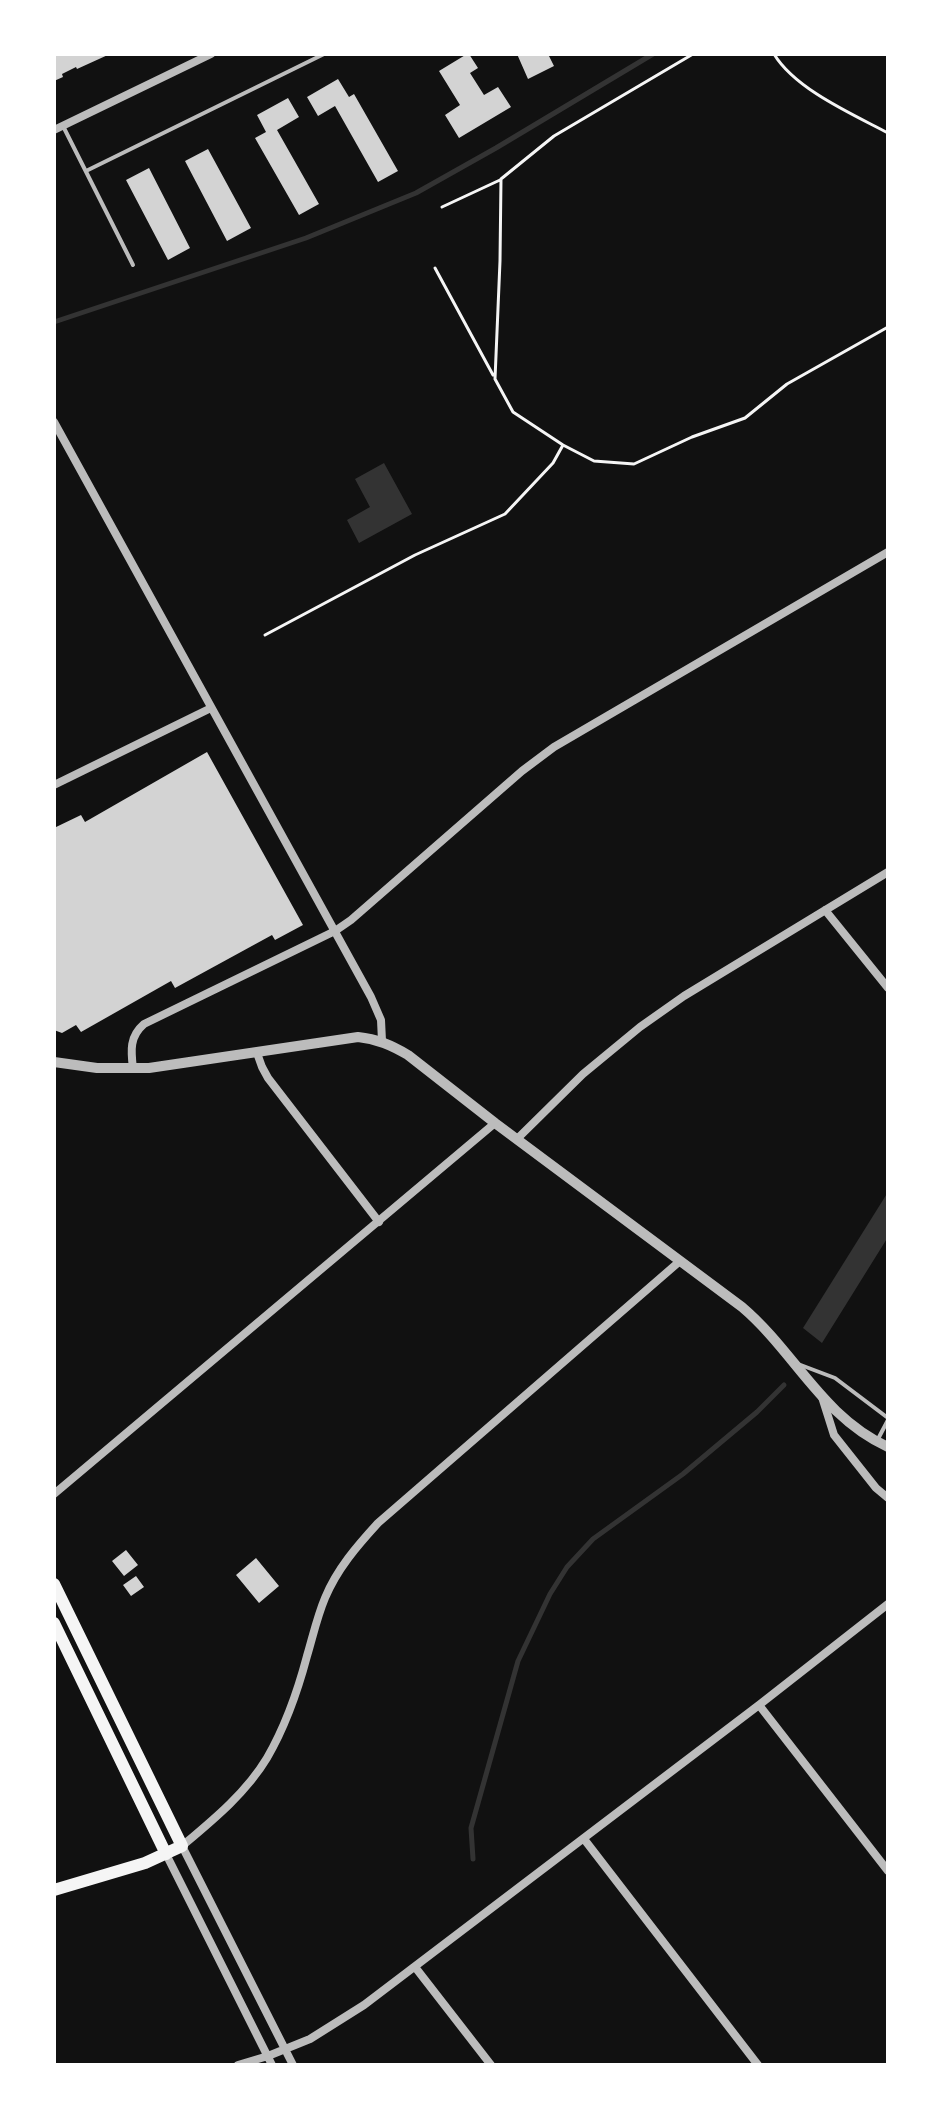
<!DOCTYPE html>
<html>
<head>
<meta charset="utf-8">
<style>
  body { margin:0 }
  #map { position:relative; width:942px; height:2119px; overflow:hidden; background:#111; font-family:"Varela Round",sans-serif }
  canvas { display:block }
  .frame { position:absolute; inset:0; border:56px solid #fff; pointer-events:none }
</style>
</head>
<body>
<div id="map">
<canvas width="942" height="2119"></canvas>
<div class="frame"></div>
</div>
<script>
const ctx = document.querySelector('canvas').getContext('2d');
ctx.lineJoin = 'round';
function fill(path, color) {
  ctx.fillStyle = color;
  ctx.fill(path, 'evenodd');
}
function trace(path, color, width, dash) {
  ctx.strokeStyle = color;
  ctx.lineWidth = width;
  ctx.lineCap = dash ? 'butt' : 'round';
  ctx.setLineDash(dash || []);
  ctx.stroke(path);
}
const water = new Path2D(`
  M384 463 412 514 359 543 347 520 370 507 355 479Z
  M888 1192V1237L822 1343 803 1328Z`);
const stream = new Path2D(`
  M54 322 306 238 416 193 496 148 653 54
  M473 1859 471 1828 518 1661 550 1594 567 1567 593 1539 683 1474 757 1412 784 1385`);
const building = new Path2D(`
  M54 54H110L77 69 76 67 62 74 63 77 54 81Z
  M467 54H469L478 68 470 73 484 95 498 87 511 107 459 138 445 115 460 105 439 71Z
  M517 54H548L554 66 528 79Z
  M338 79 349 97 354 94 398 171 378 182 335 106 318 116 307 97Z
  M288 98 299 117 277 130 319 204 299 215 255 138 266 132 257 115Z
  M208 149 251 228 227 241 185 161Z
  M149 168 190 248 168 260 126 180Z
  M207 752 303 925 275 940 272 935 175 988 171 981 81 1032 76 1025 62 1033 54 1030V828L81 815 85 822Z
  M126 1550 138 1565 124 1576 112 1561Z
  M256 1558 279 1586 259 1603 236 1575Z
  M136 1576 144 1587 131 1596 123 1585Z`);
const path = new Path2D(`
  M693 54 554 136 501 179 500 261 495 379 513 412 563 445 594 461 634 464 692 437 745 418 787 384 888 327
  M774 54C795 89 852 114 888 133
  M442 207 500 180
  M435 268 493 375
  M265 635 415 555 505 514 553 463 563 445`);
const service = new Path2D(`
  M64 128 133 265
  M86 171 324 54
  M798 1364 835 1378 888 1418
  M878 1439 888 1420`);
const minor = new Path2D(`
  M54 130 211 54
  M54 422 371 997 381 1020 382 1041
  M54 785 211 708
  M825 910 888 988
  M257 1053 262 1067 268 1078 379 1222
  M133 1069C131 1051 129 1037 144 1024L335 931 351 920 522 771 554 747 888 552
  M517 1139 583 1074 640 1027 684 996 888 872
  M822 1397 834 1435 876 1488 888 1498
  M54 1494 495 1123
  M759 1705 888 1871
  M584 1839 758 2065
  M166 1854 272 2065
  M415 1967 491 2065
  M238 2065 268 2056 310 2039 364 2005 759 1705 888 1604
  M293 2065 182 1846C213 1820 246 1793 267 1758 285 1727 298 1690 307 1656 313 1636 317 1617 325 1598 337 1569 357 1546 378 1523L680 1261`);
const tertiary = new Path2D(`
  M54 1062 97 1068H149L358 1037C377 1039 391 1045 408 1055L495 1123 742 1307C795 1352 822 1417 888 1447`);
const secondary = new Path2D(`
  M54 1584 182 1846 145 1863 54 1890
  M54 1623 166 1854`);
fill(water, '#333');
trace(stream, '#333', 5);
fill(building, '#d3d3d3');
trace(path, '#f5f5f5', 3);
trace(service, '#bcbcbc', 4);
trace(minor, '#bcbcbc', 8);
trace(tertiary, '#bcbcbc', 10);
trace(secondary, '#f5f5f5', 12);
</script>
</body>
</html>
